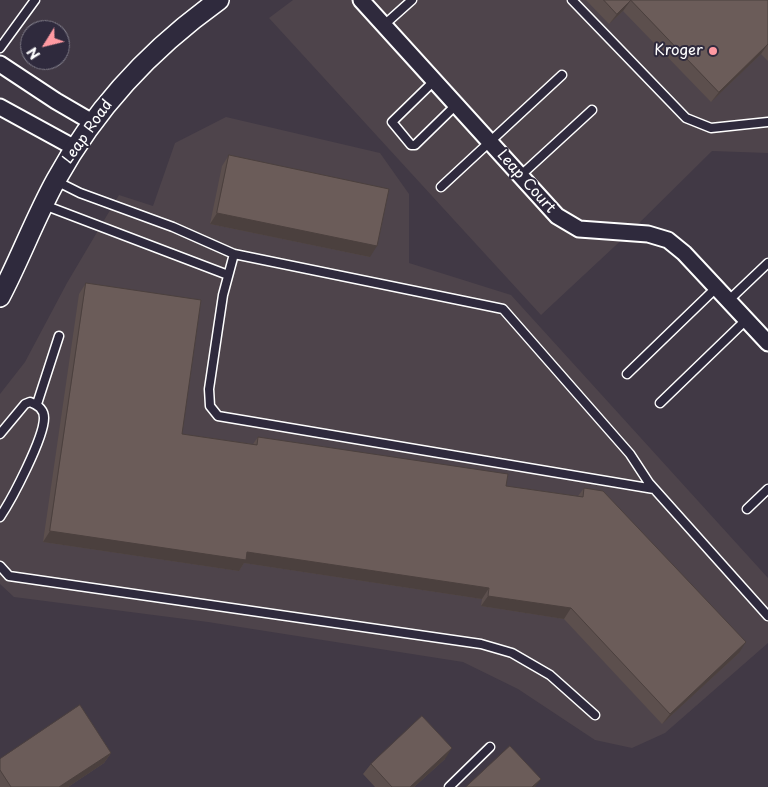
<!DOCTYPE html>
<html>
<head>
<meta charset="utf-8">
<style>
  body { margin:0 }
  #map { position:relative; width:768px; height:787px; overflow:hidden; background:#413945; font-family:"Playpen Sans",sans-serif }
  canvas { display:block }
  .north { position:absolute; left:20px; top:20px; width:50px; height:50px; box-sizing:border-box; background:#2f2a3d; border:1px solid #827f8b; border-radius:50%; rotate:234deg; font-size:14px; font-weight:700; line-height:20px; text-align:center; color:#fff }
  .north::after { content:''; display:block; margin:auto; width:18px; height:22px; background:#ff9aa2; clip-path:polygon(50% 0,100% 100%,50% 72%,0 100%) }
</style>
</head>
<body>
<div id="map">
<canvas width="768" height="787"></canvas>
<div class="north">N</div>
</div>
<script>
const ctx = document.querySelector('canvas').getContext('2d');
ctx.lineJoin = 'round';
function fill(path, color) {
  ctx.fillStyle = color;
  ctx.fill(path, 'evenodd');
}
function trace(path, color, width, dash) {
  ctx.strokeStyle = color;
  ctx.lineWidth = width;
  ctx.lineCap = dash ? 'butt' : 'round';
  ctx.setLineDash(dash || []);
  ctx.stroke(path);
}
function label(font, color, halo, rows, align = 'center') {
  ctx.font = font + ' "Playpen Sans",sans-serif';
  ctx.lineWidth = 4;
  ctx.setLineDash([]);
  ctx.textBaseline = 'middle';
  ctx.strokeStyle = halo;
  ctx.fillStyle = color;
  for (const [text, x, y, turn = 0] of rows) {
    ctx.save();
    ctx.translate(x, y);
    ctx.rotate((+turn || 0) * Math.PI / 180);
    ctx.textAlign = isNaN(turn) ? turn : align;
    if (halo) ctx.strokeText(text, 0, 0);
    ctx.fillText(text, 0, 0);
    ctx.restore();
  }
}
const built = new Path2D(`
  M293 0H768V153L712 151 629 233 541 315 269 18Z
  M226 117 380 153 409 194V263L511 295 768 578V643L665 733 632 748 595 740 518 689 463 662 208 622 14 597 0 584V394L25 362 67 283 119 195 153 206 175 143Z`);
const service = new Path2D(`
  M572 0 686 118 711 128 768 122
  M384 25 412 0
  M0 48 35 0
  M434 81 392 122 411 145H415L456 105
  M520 176 592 110
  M56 181 80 193 173 227 234 254 503 309 630 454 649 483 768 616
  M441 187 562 75
  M44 205 228 275
  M234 254 223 295 209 389 210 406 218 416 654 489
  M728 301 768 263
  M627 374 716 288
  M660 403 746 320
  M37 404 59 336
  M0 434 25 404 30 402C38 405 44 409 44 418 44 438 12 499 0 517
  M747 509 768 489
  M0 566 9 576 481 644 512 653 550 675 595 715
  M449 787 490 747`);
const minor = new Path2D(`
  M361 0 557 216 579 229 648 234 668 240 684 253 768 343
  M0 64 56 101 92 122
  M0 107 75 148`);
const tertiary = new Path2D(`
  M0 297C20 259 35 218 56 180 96 107 152 48 219 0`);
const wall = new Path2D(`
  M586 0H768V61L761 54 711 102 623 11 609 24Z
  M229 155 370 257 210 224 222 166Z
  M86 283 182 434 253 444 258 437 506 486 578 496 584 488 739 653 662 724 564 619 481 606 482 599 244 563 239 571 43 542 79 294Z
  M111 753 104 763 68 787H0V759Z
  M445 759 414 787H375L363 774 371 764Z`);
const shadedWall = new Path2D(`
  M631 0 623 11 609 24 617 14Z
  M768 44 761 54 711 102 719 92Z
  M217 213 377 246 370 257 210 224Z
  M50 531 247 552 489 588 482 599 244 563 239 571 43 542Z
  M488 596 571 608 564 619 481 606Z
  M746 642 739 653 662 724 670 714Z
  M452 748 445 759 414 787H410Z
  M111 753 104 763 68 787H59Z
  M541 779 535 787H532Z`);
const building = new Path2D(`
  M604 0H631L617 14Z
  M631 0H768V44L719 92Z
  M229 155 389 189 377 246 217 213Z
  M86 283 201 300 182 434 257 445 258 437 508 474 506 486 583 497 584 488 603 491 746 642 670 714 571 608 488 596 489 588 247 552 246 560 50 531Z
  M80 705 111 753 59 787H11L0 770V759Z
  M422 716 452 748 410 787H392L371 764Z
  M510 746 541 779 532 787H466Z`);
const markers = [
  [713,51,5,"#ff9aa2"]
];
const poiNames = [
  ["Kroger",703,51]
];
const streetNames = [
  ["Leap Road",88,132,-55],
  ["Leap Court",526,182,48]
];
fill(built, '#4e444b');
trace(service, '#fff', 11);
trace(minor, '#fff', 19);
trace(tertiary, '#fff', 22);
trace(service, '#2f2a3d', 8);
trace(minor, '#2f2a3d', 15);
trace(tertiary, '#2f2a3d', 19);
fill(wall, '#5c4f4d');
fill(shadedWall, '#4b403e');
fill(building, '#6b5c59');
trace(building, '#4b403e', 1);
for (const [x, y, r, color] of markers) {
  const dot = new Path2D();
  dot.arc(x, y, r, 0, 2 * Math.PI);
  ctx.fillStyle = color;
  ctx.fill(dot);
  trace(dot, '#2f2a3d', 2);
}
label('15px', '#fff', '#2f2a3d', poiNames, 'right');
label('15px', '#fff', '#2f2a3d', streetNames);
</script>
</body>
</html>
